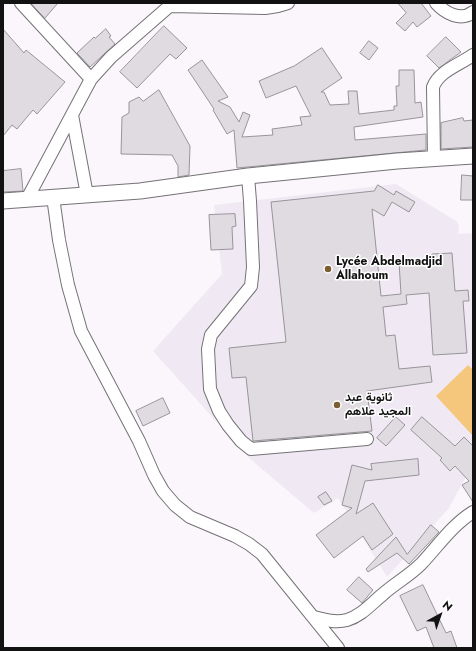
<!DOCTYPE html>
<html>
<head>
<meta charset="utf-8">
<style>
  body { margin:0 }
  #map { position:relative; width:476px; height:651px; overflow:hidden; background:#faf6fb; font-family:Jost,sans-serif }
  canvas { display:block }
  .frame { position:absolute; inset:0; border:4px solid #131213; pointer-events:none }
  .north { position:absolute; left:420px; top:595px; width:40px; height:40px; -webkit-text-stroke:3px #fff; paint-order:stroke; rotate:40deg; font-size:11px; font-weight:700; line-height:16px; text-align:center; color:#131213 }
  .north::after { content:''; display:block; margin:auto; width:14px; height:18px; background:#131213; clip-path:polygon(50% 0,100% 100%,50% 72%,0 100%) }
</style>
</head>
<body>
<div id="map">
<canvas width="476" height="651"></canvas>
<div class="frame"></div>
<div class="north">N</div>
</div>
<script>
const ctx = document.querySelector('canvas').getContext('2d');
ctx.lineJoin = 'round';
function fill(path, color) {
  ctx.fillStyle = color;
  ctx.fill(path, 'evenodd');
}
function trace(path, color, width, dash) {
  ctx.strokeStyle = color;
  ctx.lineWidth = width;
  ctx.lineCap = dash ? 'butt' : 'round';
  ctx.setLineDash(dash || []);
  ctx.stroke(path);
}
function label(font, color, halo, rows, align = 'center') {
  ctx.font = font + ' Jost,Vazirmatn,sans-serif';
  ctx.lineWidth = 3;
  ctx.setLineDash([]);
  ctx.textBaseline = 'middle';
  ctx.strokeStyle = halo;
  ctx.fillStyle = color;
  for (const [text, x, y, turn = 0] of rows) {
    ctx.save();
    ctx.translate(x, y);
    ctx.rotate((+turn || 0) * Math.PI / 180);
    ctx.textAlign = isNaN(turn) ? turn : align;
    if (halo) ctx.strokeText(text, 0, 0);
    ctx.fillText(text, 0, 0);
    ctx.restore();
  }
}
const built = new Path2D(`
  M396 184 456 221 459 225 458 234 473 233V468L469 471 449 508 387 577 338 498 314 513 249 458 153 351 222 274 214 205Z`);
const green = new Path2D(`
  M468 365 473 370V436L436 396Z`);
const building = new Path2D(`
  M31 3H58L45 18Z
  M398 3H421L431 16 417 27 413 22 405 31 396 23 406 13Z
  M164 26 187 48 176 59 170 54 137 88 120 72Z
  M3 29 24 53 26 50 65 82 37 114 33 110 17 129 12 125 3 136Z
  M106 29 111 36 109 37 115 44 90 67 77 53 94 37 95 38Z
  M446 37 461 52 439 68 427 56Z
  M369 41 378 48 369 60 360 53Z
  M322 48 342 78 321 92H324L330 105 349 104 348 91H357L359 114 394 110V106H397L396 86H399V70H414L415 103 421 102 423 117 354 127 355 140 426 134V150L237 168 234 130 227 134 213 110 214 109 188 70 202 60 228 97 218 101 230 107 239 122 243 112 250 115 242 137 273 135 272 129 302 125 300 117 311 116 296 86 266 98 259 81 294 66Z
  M159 90 190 146 189 175 178 177V166L172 155 121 154 122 117 129 113V102L139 97 143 101Z
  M463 118 464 121 473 120V147L441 149V123Z
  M21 169 23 191 3 192V171Z
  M462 175 473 176V200H461Z
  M378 185 394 195 396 191 415 202 409 212 392 202 384 216 372 209 381 296 401 294 399 262 432 260V254L452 253 455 291 468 290 469 301H463L467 353 433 355 429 293 406 295 407 304 383 307 386 336 395 335 399 369 430 366 432 382 367 391 372 431 253 441 246 377 232 378 229 348 286 342 271 202 374 191Z
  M235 214 236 226 232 227 233 249 211 250 209 215Z
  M163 398 170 413 143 426 136 411Z
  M396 417 405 425 386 446 377 438Z
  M422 417 455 446 464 437 473 446V502L462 485 469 481 455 466 450 471 440 460 442 458 411 430Z
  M418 459 419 475 365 481 356 514 373 503 393 534 372 550 363 536 334 558 316 535 352 508 342 505 352 465 372 470 371 464Z
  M326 492 332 501 324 505 318 497Z
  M431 525 439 532 409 564 397 553 368 572 366 569 396 537 407 554Z
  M359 577 373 590 362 603 347 590Z
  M423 585 446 633 451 631 457 648H434L426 627 417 631 400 596Z`);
const minor = new Path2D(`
  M21 3 91 79
  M436 3C445 13 461 22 473 12
  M170 6 265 8 278 6 288 3
  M72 115 87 195
  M434 159 433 87C439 71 459 65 473 55
  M248 176 250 201 253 267 251 286 211 335 208 349 210 389 219 411 228 425 241 441 251 449 367 439
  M53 197 59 240 68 285 81 331 139 441 154 475 163 491 175 505 190 517 235 536 249 544 262 554 338 648
  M27 199 91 79 111 57 173 3
  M314 617C325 620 336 623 347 620 361 616 371 604 382 595 394 584 409 576 421 564 438 546 452 525 473 512`);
const major = new Path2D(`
  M3 201 140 191 248 176 397 161 473 156`);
const markers = [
  [328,269,4,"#7b5f32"],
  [337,405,4,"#7b5f32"]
];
const poiNames = [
  ["Lycée Abdelmadjid",336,262],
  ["Allahoum",336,276],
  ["ثانوية عبد",345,398],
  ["المجيد علاهم",345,412]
];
fill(built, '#f0e9f4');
fill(green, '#f5c77c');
fill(building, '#dfdbe1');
trace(building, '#98959a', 1);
trace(minor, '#757276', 14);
trace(major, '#757276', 17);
trace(minor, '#fff', 12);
trace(major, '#fff', 15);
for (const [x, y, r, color] of markers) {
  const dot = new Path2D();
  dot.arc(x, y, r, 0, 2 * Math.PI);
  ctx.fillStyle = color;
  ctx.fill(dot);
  trace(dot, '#fff', 1.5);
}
label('bold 12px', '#131213', '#fff', poiNames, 'left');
</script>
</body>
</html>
